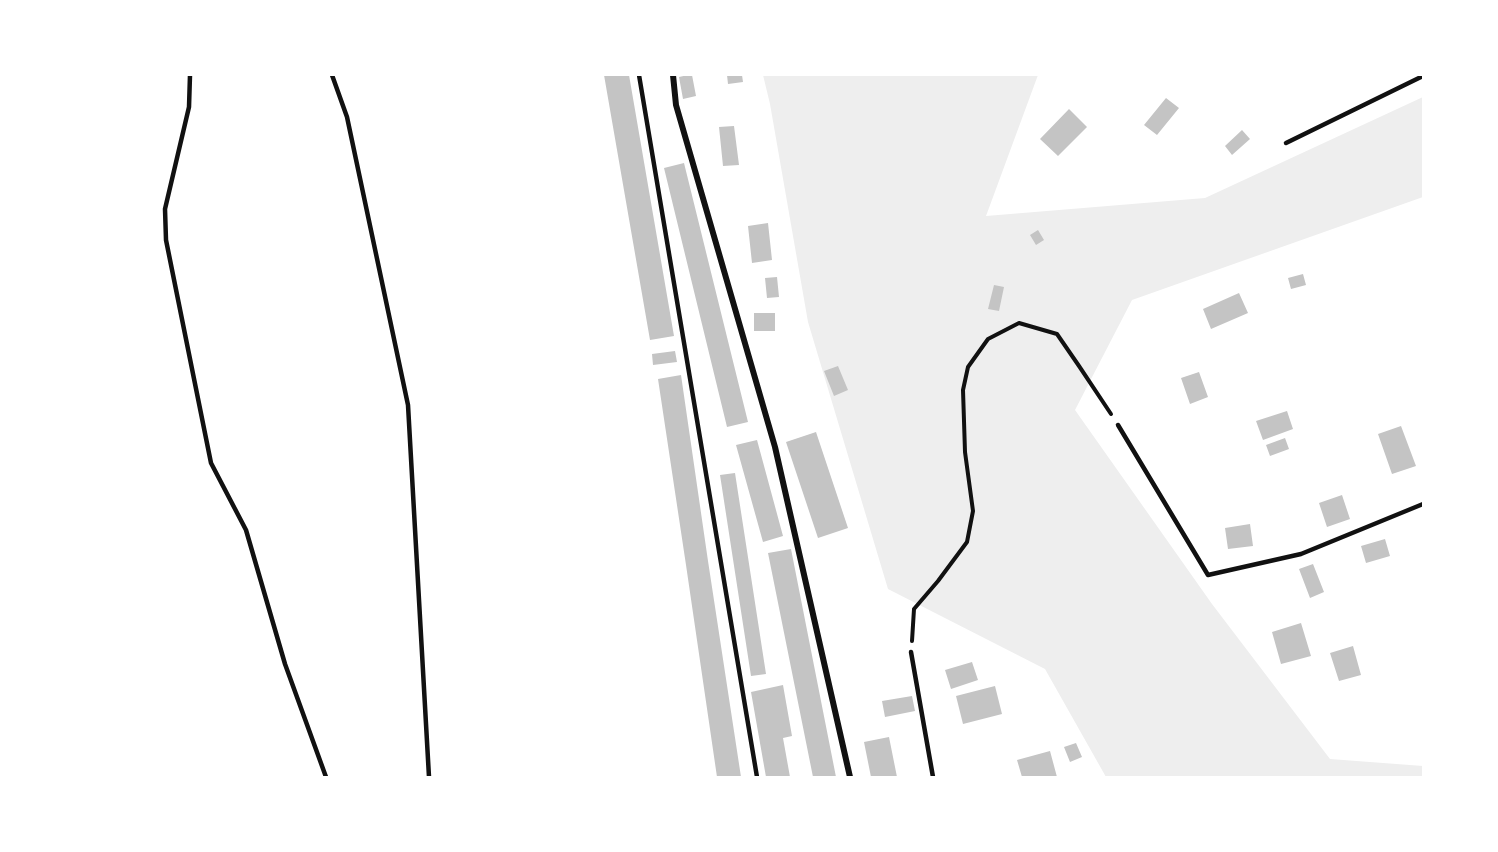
<!DOCTYPE html>
<html>
<head>
<meta charset="utf-8">
<style>
  body { margin:0 }
  #map { position:relative; width:1498px; height:852px; overflow:hidden; background:#fff; font-family:Spectral,serif }
  canvas { display:block }
  .frame { position:absolute; inset:0; border:76px solid #fff; pointer-events:none }
</style>
</head>
<body>
<div id="map">
<canvas width="1498" height="852"></canvas>
<div class="frame"></div>
</div>
<script>
const ctx = document.querySelector('canvas').getContext('2d');
ctx.lineJoin = 'round';
function fill(path, color) {
  ctx.fillStyle = color;
  ctx.fill(path, 'evenodd');
}
function trace(path, color, width, dash) {
  ctx.strokeStyle = color;
  ctx.lineWidth = width;
  ctx.lineCap = dash ? 'butt' : 'round';
  ctx.setLineDash(dash || []);
  ctx.stroke(path);
}
const green = new Path2D(`
  M763 75H1038L986 216 1205 198 1423 97V197L1132 300 1075 410 1212 604 1330 759 1423 766V777H1106L1045 669 888 589 808 322 770 104Z`);
const building = new Path2D(`
  M604 75H629L674 336 650 340Z
  M688 75H692L696 96 683 99 679 77Z
  M727 75H742L743 82 728 84Z
  M1166 98 1179 108 1157 135 1144 125Z
  M1069 109 1087 127 1058 156 1040 139Z
  M734 126 739 165 723 166 719 127Z
  M1242 130 1250 139 1232 155 1225 146Z
  M684 163 748 422 727 427 664 168Z
  M768 223 772 260 752 263 748 226Z
  M1038 230 1044 240 1036 245 1030 235Z
  M1303 274 1306 285 1291 289 1288 278Z
  M777 277 779 297 767 298 765 278Z
  M994 285 1004 287 999 311 988 309Z
  M1239 293 1248 313 1211 329 1203 309Z
  M754 313H775V331H754Z
  M675 351 677 362 653 365 652 354Z
  M838 366 848 390 834 396 824 371Z
  M1199 372 1208 397 1190 404 1181 378Z
  M681 375 708 561 741 777H717L686 565 658 379Z
  M1287 411 1293 429 1263 440 1256 421Z
  M1401 426 1416 466 1392 474 1378 434Z
  M816 432 848 528 818 538 786 442Z
  M1285 438 1289 449 1270 456 1266 445Z
  M757 440 783 536 763 542 736 445Z
  M735 473 766 674 751 676 720 475Z
  M1342 495 1350 519 1327 527 1319 503Z
  M1250 524 1253 546 1228 549 1225 528Z
  M1385 539 1390 556 1366 563 1361 546Z
  M791 549 836 777H813L768 553Z
  M1313 564 1324 592 1310 598 1299 569Z
  M1301 623 1311 656 1281 664 1272 632Z
  M1353 646 1361 675 1339 681 1330 653Z
  M972 662 978 680 951 689 945 670Z
  M783 685 792 736 783 738 790 777H766L751 692Z
  M995 686 1002 714 963 724 956 696Z
  M912 696 915 711 885 717 882 701Z
  M889 737 897 777H871L864 742Z
  M1076 743 1082 757 1070 762 1064 747Z
  M1050 751 1057 777H1022L1017 760Z`);
const path = new Path2D(`
  M912 641 914 609 938 581 967 542 973 511 965 452 963 390 968 367 988 339 1019 323 1057 334 1079 366 1111 414`);
const service = new Path2D(`
  M190 75 189 107 165 209 166 240 211 463 246 530 285 664 326 777
  M332 75 347 117 408 405 429 777
  M639 75 757 777
  M1286 143 1423 76
  M1118 425 1208 575 1301 554 1423 504
  M911 652 933 777`);
const minor = new Path2D(`
  M673 75 676 105 775 447 850 777`);
fill(green, '#eee');
fill(building, '#c4c4c4');
trace(path, '#111', 4);
trace(service, '#111', 4.5);
trace(minor, '#111', 6);
</script>
</body>
</html>
